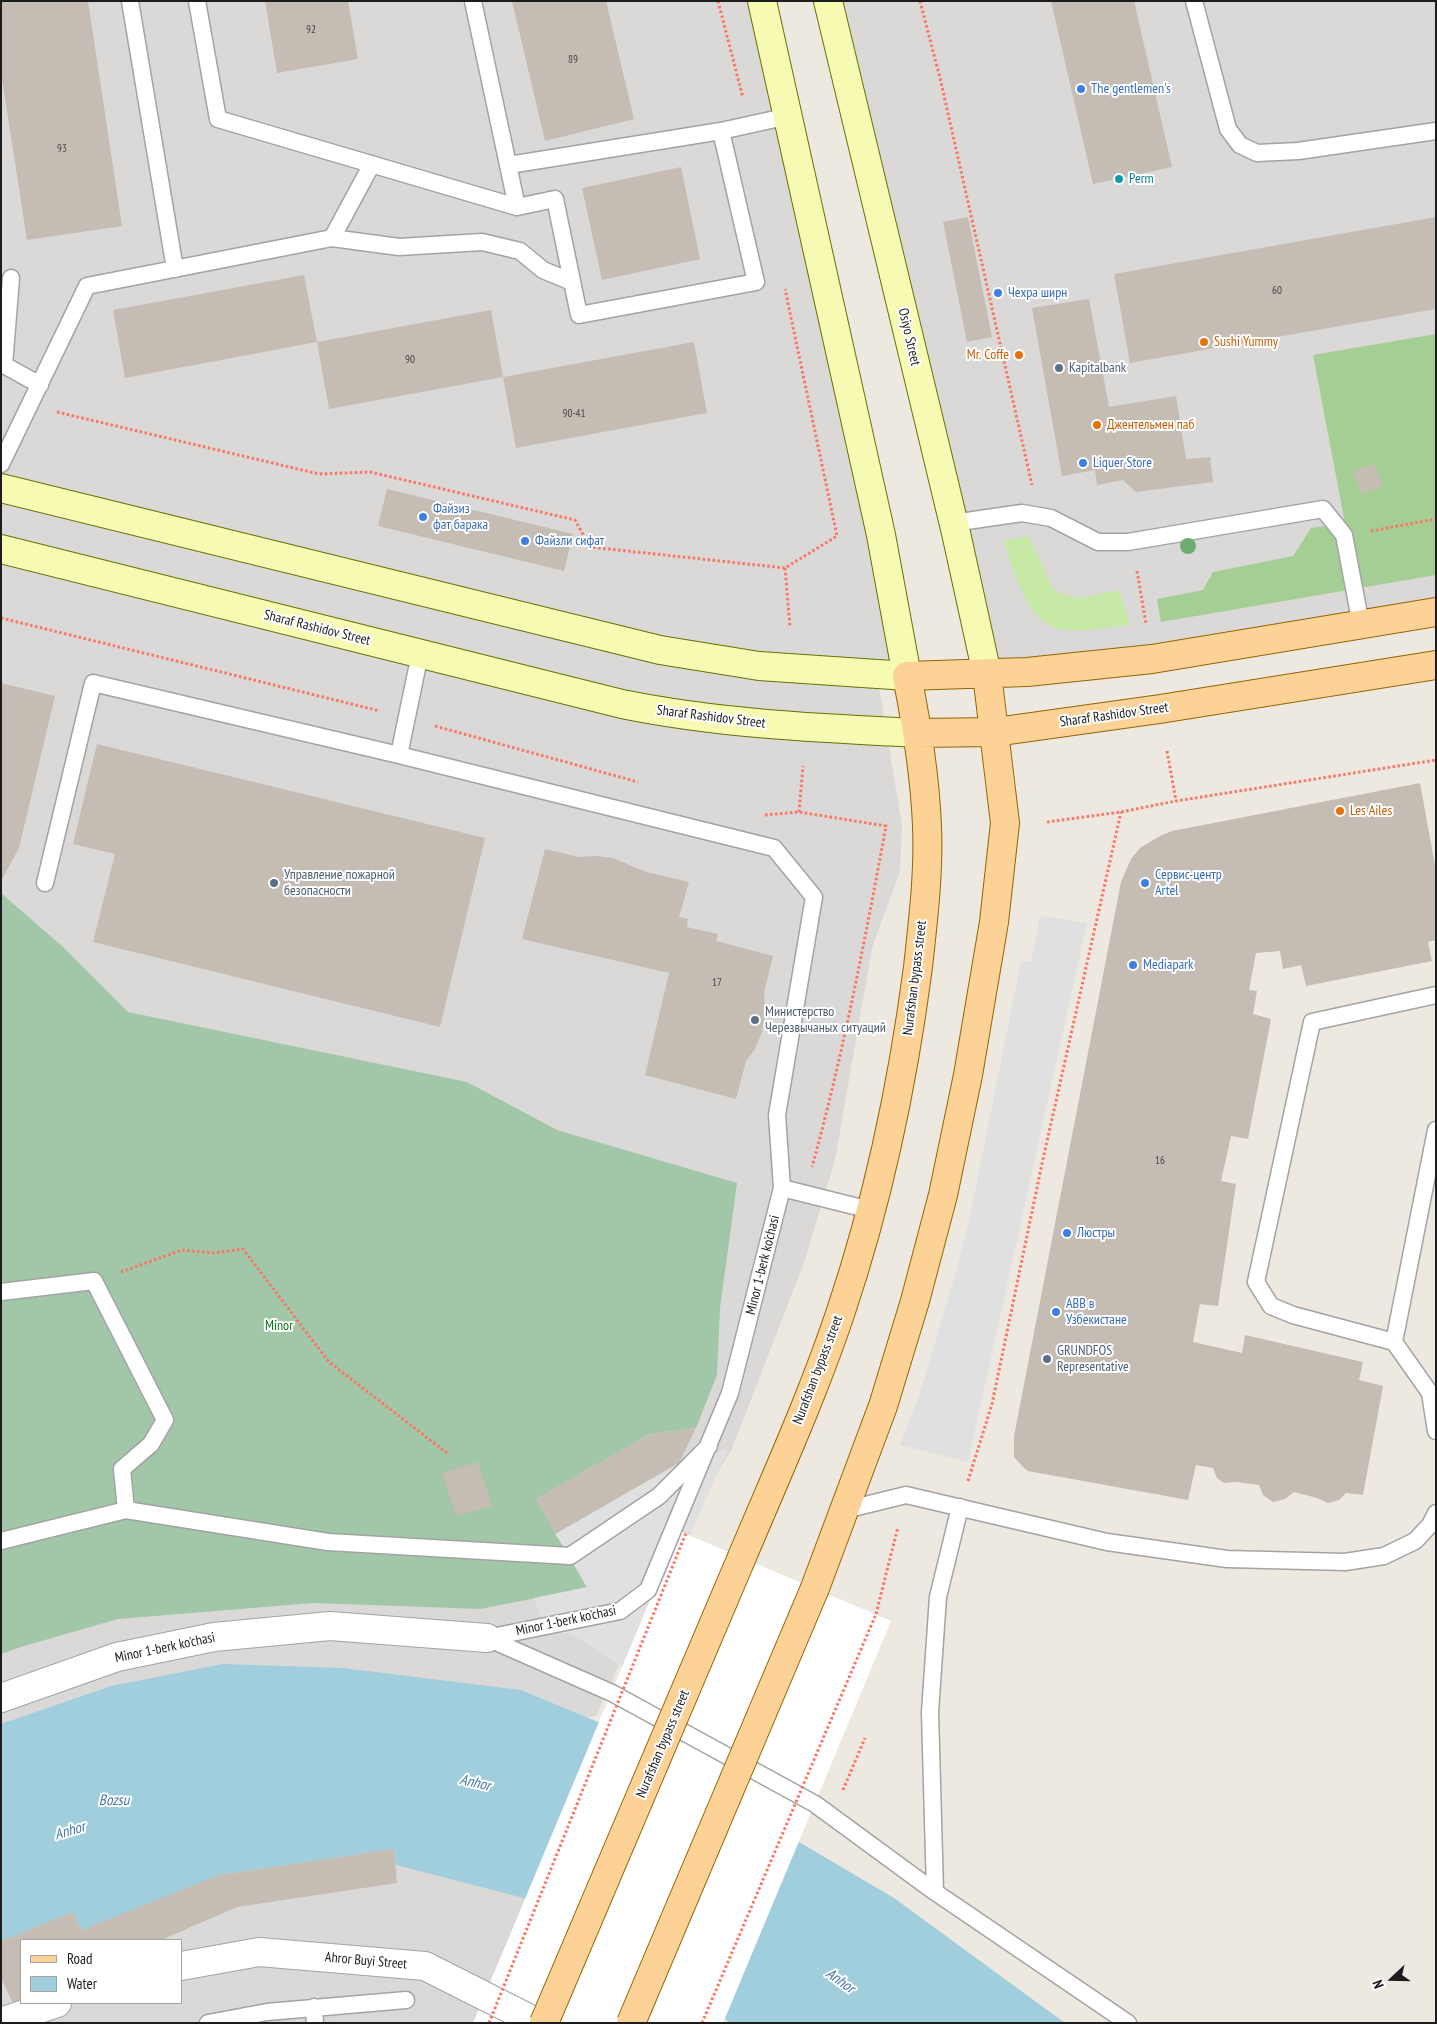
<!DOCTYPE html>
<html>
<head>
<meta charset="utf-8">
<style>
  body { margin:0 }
  #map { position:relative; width:1437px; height:2024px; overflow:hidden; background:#ede9e1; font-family:"PT Sans Narrow",sans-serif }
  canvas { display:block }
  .frame { position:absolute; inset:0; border:2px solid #1c1c1c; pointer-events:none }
  .legend { position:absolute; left:20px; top:1939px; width:162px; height:65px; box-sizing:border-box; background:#fff; border:1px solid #a4a4a4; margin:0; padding:6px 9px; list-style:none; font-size:15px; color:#1c1c1c }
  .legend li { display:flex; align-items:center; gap:10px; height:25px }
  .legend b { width:25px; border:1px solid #a4a4a4 }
  .north { position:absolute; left:1367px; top:1954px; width:50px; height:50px; -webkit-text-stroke:4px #fff; paint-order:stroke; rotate:249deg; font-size:14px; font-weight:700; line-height:20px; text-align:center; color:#1c1c1c }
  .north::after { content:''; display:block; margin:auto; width:18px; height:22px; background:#1c1c1c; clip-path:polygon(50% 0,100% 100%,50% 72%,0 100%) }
</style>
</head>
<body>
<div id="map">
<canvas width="1437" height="2024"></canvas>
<div class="frame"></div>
<ul class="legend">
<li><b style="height:6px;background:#fdd296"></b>Road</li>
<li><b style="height:14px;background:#a0cedd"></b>Water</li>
</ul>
<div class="north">N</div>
</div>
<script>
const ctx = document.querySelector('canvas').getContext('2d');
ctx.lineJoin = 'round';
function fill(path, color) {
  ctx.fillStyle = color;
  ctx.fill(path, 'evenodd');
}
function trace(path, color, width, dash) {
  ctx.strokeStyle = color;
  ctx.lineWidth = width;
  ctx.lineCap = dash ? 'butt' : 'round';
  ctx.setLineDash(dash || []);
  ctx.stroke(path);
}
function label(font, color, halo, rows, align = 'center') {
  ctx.font = font + ' "PT Sans Narrow",sans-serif';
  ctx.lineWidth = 4;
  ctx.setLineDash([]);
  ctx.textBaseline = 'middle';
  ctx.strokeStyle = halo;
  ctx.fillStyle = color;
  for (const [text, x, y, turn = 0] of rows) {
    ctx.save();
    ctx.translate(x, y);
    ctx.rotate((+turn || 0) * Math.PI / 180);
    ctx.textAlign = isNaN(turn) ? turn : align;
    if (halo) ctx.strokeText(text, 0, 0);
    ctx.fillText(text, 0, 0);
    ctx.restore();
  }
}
const residential = new Path2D(`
  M1 1H762L907 676 877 675 902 826 900 871 872 948 835 1160 804 1263 731 1451 679 1531 596 1716 343 1752 540 1909 728 2023H1ZM21 1940H181V2003H21Z
  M828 1H1436V612L987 674Z`);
const grass = new Path2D(`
  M1029 536 1053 589 1066 596 1080 598 1119 590 1130 625C1109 627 1086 632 1065 630 1027 627 1015 571 1003 541Z`);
const forest = new Path2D(`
  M1436 334V575L1161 622 1157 599 1203 590 1213 572 1293 556 1311 528 1345 523 1313 355Z`);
const cemetery = new Path2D(`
  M1 893 63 947 128 1012 467 1082 557 1130 737 1183 720 1308 717 1375 696 1428 650 1434 536 1499 587 1588 480 1609 314 1603 118 1619 24 1646 1 1654Z`);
const parking = new Path2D(`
  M1040 916 1087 923 968 1462 900 1445 921 1390 955 1275 970 1216 1021 961 1031 962Z
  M728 1449 630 1672 571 1634 545 1632 534 1598 587 1587 570 1556 555 1534 679 1463Z`);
const water = new Path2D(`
  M223 1664 343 1668 521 1690 615 1729 799 1842 894 1898 1065 2023H731L543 1903 396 1865 394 1849 219 1875 144 1907 82 1930 73 1912 1 1941V1724L111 1686Z`);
const pier = new Path2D(`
  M679 1531 891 1621 723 2023H473Z`);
const building = new Path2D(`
  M1 1H88L122 226 27 240 1 72Z
  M265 1H348L358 59 277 73Z
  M512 1H606L634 119 545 141Z
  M1051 1H1134L1172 167 1093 184Z
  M681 167 700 259 602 280 582 188Z
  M968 217 992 337 967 342 943 222Z
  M1436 217V309L1130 363 1114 274Z
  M304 275 317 342 125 378 113 310Z
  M1089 299 1109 407 1176 396 1186 459 1210 457 1213 482 1136 492 1123 480 1097 485 1095 470 1062 476 1032 308Z
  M491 310 503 377 329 409 317 342Z
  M694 342 707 413 516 448 503 377Z
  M1375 464 1383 487 1361 494 1353 471Z
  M387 489 573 534 564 571 378 526Z
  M1 683 55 696 19 848 1 881Z
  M97 744 485 838 440 1027 93 942 115 854 73 844Z
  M1420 783 1436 871V940L1428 942 1432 961 1306 986 1301 965 1283 969 1280 951 1256 953 1249 990 1257 991 1253 1014 1271 1019 1248 1139 1231 1136 1221 1181 1236 1184 1218 1306 1200 1304 1193 1342 1242 1353 1245 1335 1363 1362 1359 1380 1383 1386 1363 1495 1346 1493 1339 1500 1328 1503 1317 1498 1294 1492 1285 1499 1273 1502 1263 1495 1259 1485 1236 1482 1224 1483 1217 1478 1213 1468 1196 1465 1188 1500 1028 1471 1024 1468 1014 1457V1436L1121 882 1131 859 1140 848 1160 836 1172 831Z
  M545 849 579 857 596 856 613 858 646 872 689 882 679 917 688 919 687 927 718 934 716 941 773 956 764 993 765 1012 762 1032 755 1049 746 1061 736 1099 645 1075 669 973 522 939Z
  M696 1428 679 1463 555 1534 536 1499 650 1434Z
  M478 1462 492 1506 456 1516 442 1473Z
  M394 1849 397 1883 237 1907 161 1940H21V2004L15 2007 1 1978V1941L73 1912 82 1930 219 1875Z`);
const path = new Path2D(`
  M718 1 743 98
  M920 1 940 78 1032 485
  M57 412 319 474 370 472 575 520 590 547 785 568 837 536 785 289
  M1371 531 1436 519
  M785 568 790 627
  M1137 571 1146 624
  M1 618 380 711
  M435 726 638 782
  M1167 751 1176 801
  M799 812 803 766
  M765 815 799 812 886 826C865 940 843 1055 812 1167
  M1047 822 1121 812 1176 801 1436 760
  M121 1272 182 1250 214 1253 243 1249 329 1362 447 1453
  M968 1481 992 1404 1043 1159 1121 812
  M876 1614 898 1527
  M843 1790 865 1738`);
const lane = new Path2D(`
  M130 1 175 269
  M197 1 218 119 517 207 555 199 579 315 756 282 721 131 789 116
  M473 1 517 207
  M1194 1 1228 129 1240 145 1257 153 1298 151 1436 131
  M509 165 721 131
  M332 238 399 247 482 242 520 251 543 270 572 282
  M11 278 4 365 40 385
  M1 464 87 286 332 238 372 164
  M953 523 1022 513 1051 518 1098 542H1128L1323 509 1344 535 1361 625
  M399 755 774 848 814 897 777 1115 782 1188
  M45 883 93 683 399 755 420 654
  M1436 1130 1394 1342 1430 1393 1436 1431
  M1 1292 94 1281 165 1420 151 1444 122 1469 126 1510
  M1394 1342 1293 1315 1271 1306 1256 1282 1312 1022 1436 995
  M845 1510 906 1495 1107 1542 1227 1559 1345 1562 1384 1556 1415 1541 1430 1525 1436 1513
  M1 1541 126 1510 328 1542 570 1556 659 1496 709 1446
  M487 1638 612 1693 815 1804 935 1892 1128 2023
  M487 1638 620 1611 648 1590 730 1393 782 1188 870 1210
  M935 1892 930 1712 938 1597 960 1507
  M314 2007 315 2023
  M208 2023 267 2012 406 2000`);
const street = new Path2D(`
  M1 1698 117 1657 214 1637 330 1626 487 1638
  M181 1966 259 1952 425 1966 538 2023
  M1 2022 57 2003`);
const secondary = new Path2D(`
  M828 1 956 533 987 674
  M1 488 660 650 759 666 907 676 881 535 762 1
  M1 549 622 704C720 724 819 728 918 733`);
const primary = new Path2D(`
  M918 733 995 732 1160 709 1436 665
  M742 1557C776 1476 813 1395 841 1311 878 1201 903 1082 918 967 923 921 929 873 927 826 925 776 917 726 907 676L1027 672 1152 659 1436 612
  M815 1588 883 1406 915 1301 943 1195 968 1075 994 922 1005 823 987 674`);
const pathBridge = new Path2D(`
  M489 2023 686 1533
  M702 2023 876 1614`);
const primaryBridge = new Path2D(`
  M544 2023 742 1557
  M631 2023 815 1588`);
const trees = [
  [1188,546]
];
const markers = [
  [1081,89,5,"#3f7fe0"],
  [1119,179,5,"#0f9aa8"],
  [998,293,5,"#3f7fe0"],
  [1204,342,5,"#e8710a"],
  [1019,355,5,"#e8710a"],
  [1059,368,5,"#5c6f8a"],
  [1097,425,5,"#e8710a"],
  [1083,463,5,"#3f7fe0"],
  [423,517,5,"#3f7fe0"],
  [525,541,5,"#3f7fe0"],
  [1340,811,5,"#e8710a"],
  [274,883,5,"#5c6f8a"],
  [1145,883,5,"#3f7fe0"],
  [1133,965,5,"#3f7fe0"],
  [755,1020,5,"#5c6f8a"],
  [1067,1233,5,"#3f7fe0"],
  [1056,1312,5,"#3f7fe0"],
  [1047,1359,5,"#5c6f8a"]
];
const numberNames = [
  ["92",311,30],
  ["89",573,60],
  ["93",62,149],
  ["60",1277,291],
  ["90",410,360],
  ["90-41",574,414],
  ["17",717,983],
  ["16",1160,1161]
];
const shopNames = [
  ["The gentlemen's",1091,89],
  ["Чехра ширн",1008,293],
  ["Liquer Store",1093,463],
  ["Файзиз",433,509],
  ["фат барака",433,525],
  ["Файзли сифат",535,541],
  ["Сервис-центр",1155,875],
  ["Artel",1155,891],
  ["Mediapark",1143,965],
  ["Люстры",1077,1233],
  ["ABB в",1066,1304],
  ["Узбекистане",1066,1320]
];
const cultureNames = [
  ["Perm",1129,179]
];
const streetNames = [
  ["Osiyo Street",909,337,77],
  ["Sharaf Rashidov Street",317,628,14],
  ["Sharaf Rashidov Street",1114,715,-8],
  ["Sharaf Rashidov Street",711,717,7],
  ["Nurafshan bypass street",915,978,-83],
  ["Minor 1-berk ko'chasi",763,1265,-76],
  ["Nurafshan bypass street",818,1370,-69],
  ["Minor 1-berk ko'chasi",566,1621,-12],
  ["Minor 1-berk ko'chasi",165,1648,-12],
  ["Nurafshan bypass street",663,1744,-67],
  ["Ahror Buyi Street",366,1961,5]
];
const foodNames = [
  ["Sushi Yummy",1214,342],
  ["Mr. Coffe",1009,355,"right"],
  ["Джентельмен паб",1107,425],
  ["Les Ailes",1350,811]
];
const serviceNames = [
  ["Kapitalbank",1069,368],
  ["Управление пожарной",284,875],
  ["безопасности",284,891],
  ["Министерство",765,1012],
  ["Черезвычаных ситуаций",765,1028],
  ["GRUNDFOS",1057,1351],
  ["Representative",1057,1367]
];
const parkNames = [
  ["Minor",279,1326]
];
const waterNames = [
  ["Anhor",475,1783,13],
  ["Bozsu",114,1801],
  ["Anhor",70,1831,-16],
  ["Anhor",840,1981,36]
];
fill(residential, '#dad9d8');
fill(grass, '#c6eaa5');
fill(forest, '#a4ce94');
fill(cemetery, '#a1c7a8');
fill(parking, '#e0e0e0');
fill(water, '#a0cedd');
fill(pier, '#fff');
fill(building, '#c5bcb4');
trace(lane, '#a3a3a3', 19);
trace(street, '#a3a3a3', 30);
trace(secondary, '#657302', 30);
trace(primary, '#936500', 30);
trace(path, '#fc7563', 3, [2.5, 2.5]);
trace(lane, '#fff', 16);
trace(street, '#fff', 28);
trace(secondary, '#f6fab2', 28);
trace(primary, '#fdd296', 28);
trace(primaryBridge, '#936500', 30, []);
trace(pathBridge, '#fc7563', 3, [2.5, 2.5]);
trace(primaryBridge, '#fdd296', 28);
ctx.fillStyle = '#70ac70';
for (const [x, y] of trees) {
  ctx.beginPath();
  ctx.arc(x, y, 8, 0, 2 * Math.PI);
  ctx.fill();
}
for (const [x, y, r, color] of markers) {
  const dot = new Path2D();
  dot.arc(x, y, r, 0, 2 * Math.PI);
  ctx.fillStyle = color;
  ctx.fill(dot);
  trace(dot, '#fff', 2);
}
label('11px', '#464442', null, numberNames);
label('14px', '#366cbe', '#fff', shopNames, 'left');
label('14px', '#0d838f', '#fff', cultureNames, 'left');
label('14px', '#1c1c1c', '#fff', streetNames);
label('14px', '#c56008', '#fff', foodNames, 'left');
label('14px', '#4e5e75', '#fff', serviceNames, 'left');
label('14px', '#097a14', '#fff', parkNames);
label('italic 15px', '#4778ac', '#fff', waterNames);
</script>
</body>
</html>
